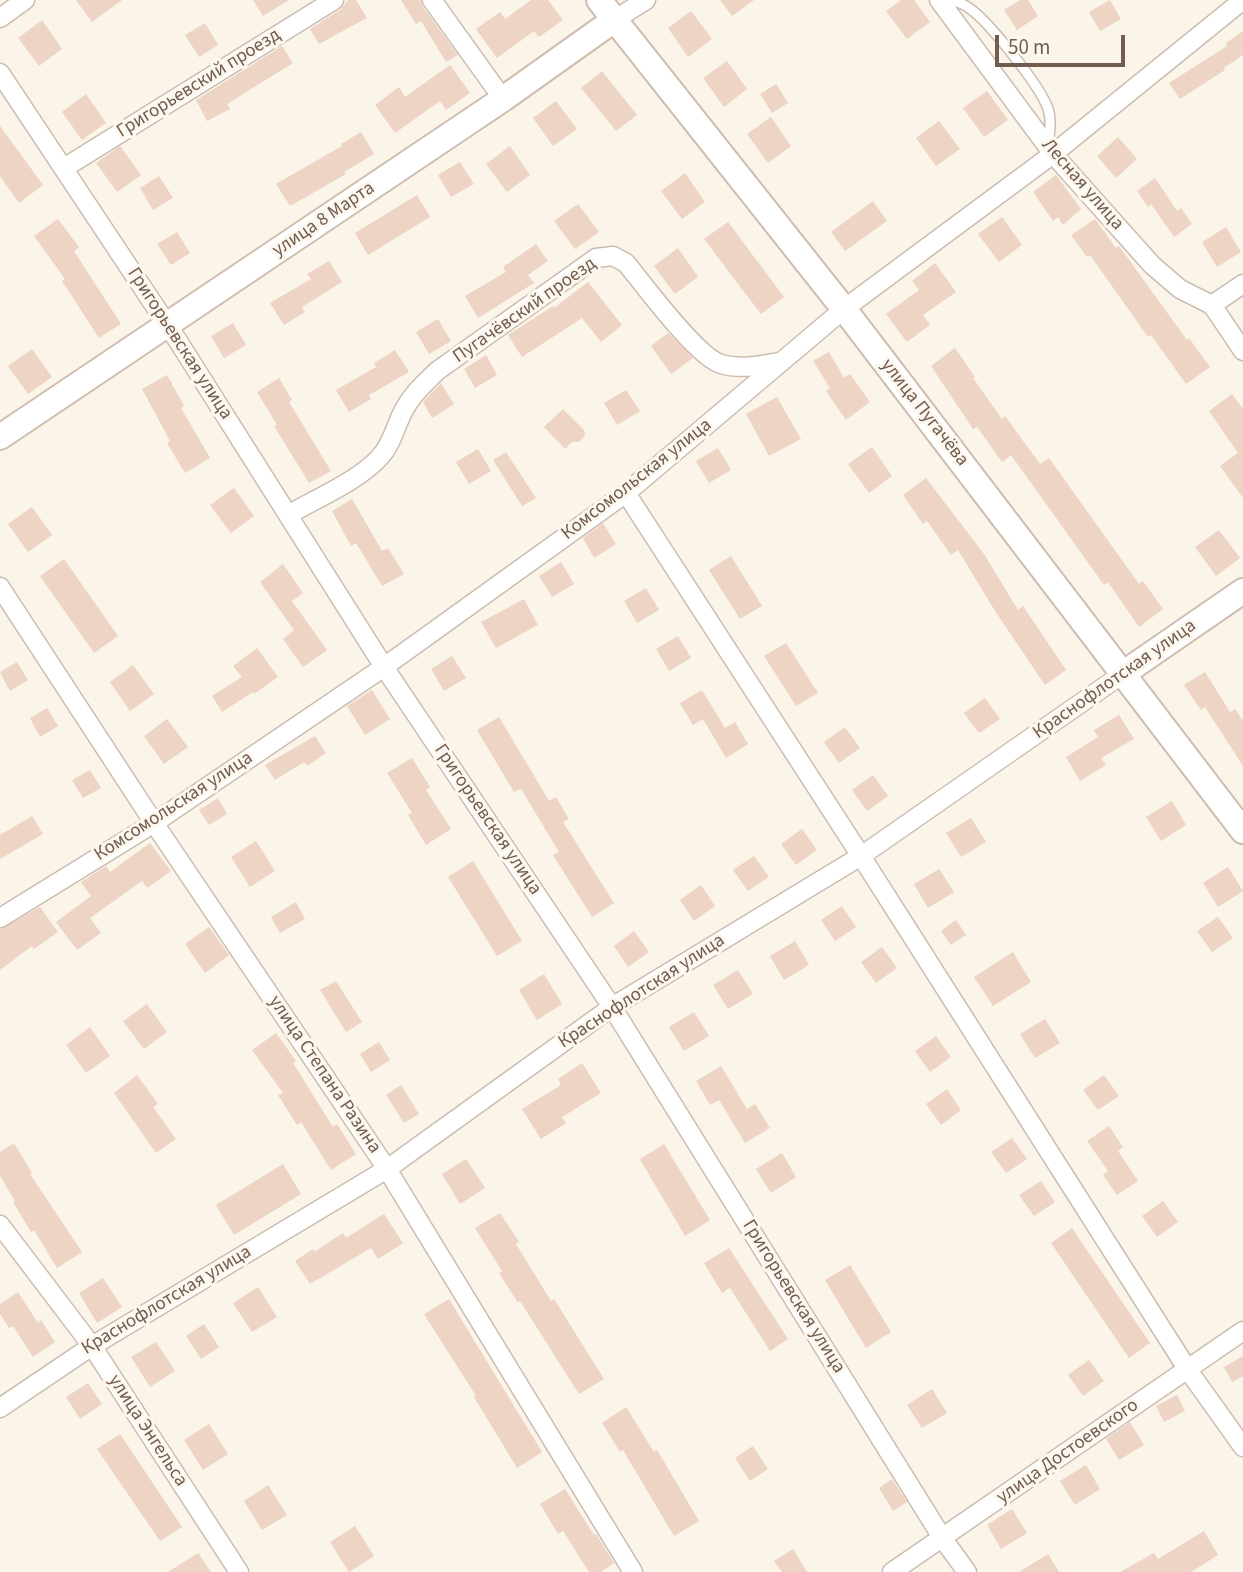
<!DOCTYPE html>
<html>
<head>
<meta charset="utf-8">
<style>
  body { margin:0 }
  #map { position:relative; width:1243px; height:1572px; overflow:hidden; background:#faf4e9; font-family:"Source Sans 3",sans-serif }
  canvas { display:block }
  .scale { position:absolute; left:995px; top:35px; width:130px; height:32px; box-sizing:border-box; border:4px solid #725b4f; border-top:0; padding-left:9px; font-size:21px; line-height:24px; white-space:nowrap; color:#725b4f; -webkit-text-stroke:5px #fdf8ef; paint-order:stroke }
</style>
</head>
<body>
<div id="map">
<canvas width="1243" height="1572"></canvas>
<div class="scale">50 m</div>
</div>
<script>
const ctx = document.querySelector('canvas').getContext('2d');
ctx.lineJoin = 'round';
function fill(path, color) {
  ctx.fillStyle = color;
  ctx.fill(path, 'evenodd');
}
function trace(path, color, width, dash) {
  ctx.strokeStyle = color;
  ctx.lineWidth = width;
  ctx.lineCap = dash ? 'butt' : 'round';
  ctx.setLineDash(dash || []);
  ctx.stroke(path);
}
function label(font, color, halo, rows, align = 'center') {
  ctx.font = font + ' "Source Sans 3",sans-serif';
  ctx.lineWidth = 6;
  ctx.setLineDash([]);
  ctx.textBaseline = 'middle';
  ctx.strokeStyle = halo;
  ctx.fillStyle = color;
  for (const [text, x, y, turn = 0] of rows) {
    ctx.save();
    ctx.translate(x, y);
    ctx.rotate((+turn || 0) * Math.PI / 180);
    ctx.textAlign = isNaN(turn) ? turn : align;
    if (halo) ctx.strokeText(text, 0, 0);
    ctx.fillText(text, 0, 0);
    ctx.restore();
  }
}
const building = new Path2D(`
  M76 0H122L92 22Z
  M253 0H289L263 16Z
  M348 0H356L367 18 319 44 310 29 340 10Z
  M401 0H421L423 7 458 55 446 62 421 21 416 24Z
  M531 0H548L563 20 539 37 534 31 497 58 476 29 500 12 505 19Z
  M720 0H754L732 16Z
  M901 0H914L930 22 907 39 886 11Z
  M1020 0H1028L1038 16 1017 30 1004 10Z
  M1110 0 1121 19 1100 31 1089 12Z
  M691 11 712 39 688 57 668 28Z
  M42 20 62 49 39 66 18 38Z
  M205 23 218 45 199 57 185 35Z
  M1243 31V55L1224 68 1225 70 1180 99 1169 83 1227 46 1226 43Z
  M282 46 293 63 227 104 230 109 207 121 196 100Z
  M727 61 747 89 724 107 703 78Z
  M450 65 470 93 446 110 440 101 395 133 375 105 399 87 405 97Z
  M602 71 637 115 616 131 581 88Z
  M776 84 788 103 772 113 760 94Z
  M987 91 1008 120 984 137 963 108Z
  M86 94 106 123 82 140 62 112Z
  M556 101 577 129 553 146 533 118Z
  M771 117 791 146 768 163 747 134Z
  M939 121 960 149 936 166 916 138Z
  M0 126 43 185 19 203 0 176Z
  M361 132 374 154 344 172 346 174 290 206 276 184 342 146 341 144Z
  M1118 137 1137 159 1116 178 1097 156Z
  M120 146 141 175 117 192 96 163Z
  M510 146 530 175 507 192 486 164Z
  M460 162 474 184 451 197 438 175Z
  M685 173 705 202 682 219 661 191Z
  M1056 175 1081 209 1063 225 1058 217 1053 221 1033 192Z
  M159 176 173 198 153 210 140 188Z
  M1155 178 1177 211 1181 208 1192 224 1174 237 1151 204 1148 207 1137 191Z
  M417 195 430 217 368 255 355 233Z
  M873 201 887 221 845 251 831 232Z
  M578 204 599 232 575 249 554 221Z
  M1002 217 1022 245 999 262 978 234Z
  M58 219 79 247 74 251 121 324 99 338 62 281 65 279 34 236Z
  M1095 219 1116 248 1119 246 1187 340 1189 338 1210 367 1186 384 1151 335 1148 337 1090 255 1087 257 1071 235Z
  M728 222 784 297 761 314 704 239Z
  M1226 227 1241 252 1217 267 1202 242Z
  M177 232 190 253 171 265 157 244Z
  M536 244 548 261 528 275 534 283 478 318 465 296 506 272 503 267Z
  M678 248 698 277 675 294 654 266Z
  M329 261 342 282 302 307 305 312 284 325 270 303 311 279 307 274Z
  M935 263 956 292 923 315 930 325 907 342 886 314 919 290 912 281Z
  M588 282 622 325 601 342 582 318 522 357 508 335 553 306 554 308Z
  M438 319 451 341 429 354 416 332Z
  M233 323 246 345 224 358 211 336Z
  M668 333 693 358 671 374 651 346Z
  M955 348 975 377 973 378 1002 419 1005 416 1040 464 1049 458 1139 584 1143 581 1163 609 1139 627 1108 582 1104 585 1011 455 1002 462 977 427 973 429 931 366Z
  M32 349 52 377 28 394 8 366Z
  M395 350 409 372 369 395 371 399 349 412 336 390 376 367 374 363Z
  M829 352 844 378 850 374 870 402 846 420 826 391 830 388 813 361Z
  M486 355 497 375 475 388 464 369Z
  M167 375 184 406 181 408 210 458 185 473 167 443 170 441 142 389Z
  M279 378 292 400 289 402 331 471 309 483 274 426 277 425 257 392Z
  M441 383 454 404 432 418 423 402Z
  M626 390 640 411 617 425 604 403Z
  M1232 394 1243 409V498L1220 466 1238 453 1209 411Z
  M777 397 801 439 769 456 746 414Z
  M563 409 584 430 585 436 579 442H572L565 449 544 427Z
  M872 447 892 476 869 493 848 464Z
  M718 448 731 470 709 483 696 461Z
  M478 449 491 471 469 484 456 462Z
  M506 452 536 498 522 506 493 460Z
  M926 478 984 554 1018 610 1023 606 1066 670 1045 685 995 611 958 550 951 555 927 521 923 524 903 495Z
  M234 488 254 516 231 533 210 505Z
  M352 499 382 551 388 548 404 574 382 586 356 543 351 546 332 511Z
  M32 507 52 535 28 552 8 524Z
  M603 523 616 544 594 558 583 538Z
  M1219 530 1240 558 1216 576 1195 547Z
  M731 556 762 606 740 619 709 570Z
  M64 559 118 636 94 653 40 576Z
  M561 562 574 584 552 597 539 576Z
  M283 564 303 593 292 601 327 650 303 667 283 639 294 630 260 582Z
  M646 588 659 610 637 623 624 601Z
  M524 599 538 625 496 648 481 622Z
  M678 636 691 658 669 671 656 649Z
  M786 643 818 693 796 706 764 656Z
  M257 648 278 677 254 694 253 692 222 712 212 696 242 677 233 666Z
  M452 656 466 678 444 691 431 669Z
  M17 662 28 680 10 691 0 672Z
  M133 665 154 694 130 711 110 682Z
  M1205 672 1230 712 1235 709 1243 721V766L1205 707 1201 710 1184 685Z
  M372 690 390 719 365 735 347 706Z
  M702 690 725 728 735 722 748 744 726 758 703 719 693 725 680 703Z
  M985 698 1000 719 979 733 964 713Z
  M47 708 58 726 40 737 30 718Z
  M1119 715 1134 739 1101 758 1106 765 1080 781 1066 757 1098 737 1094 730Z
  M499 717 549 801 556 797 569 819 563 822 614 903 592 917 553 855 559 852 521 789 514 792 477 730Z
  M167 719 188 747 164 764 144 736Z
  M845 727 860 748 839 763 824 742Z
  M315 736 326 753 307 766 304 762 275 780 265 765Z
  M412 758 430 787 426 790 451 829 426 845 408 815 412 813 387 773Z
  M90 770 101 788 83 798 72 780Z
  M873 775 888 796 867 811 852 790Z
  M218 798 227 814 209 825 199 810Z
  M1172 801 1186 825 1161 841 1146 817Z
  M32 816 43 834 0 859V835Z
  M971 818 986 842 961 857 946 833Z
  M802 829 817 850 796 865 781 844Z
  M256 841 275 871 250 887 231 857Z
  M150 843 171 871 147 888 142 881 90 918 101 933 77 950 56 922 91 896 81 882 106 866 110 872Z
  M754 856 769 877 748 891 733 870Z
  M473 861 522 941 497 956 448 877Z
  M1228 867 1243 891 1218 907 1203 883Z
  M939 869 954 892 928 908 914 884Z
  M701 885 715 906 694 921 680 900Z
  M296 902 305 919 280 933 271 917Z
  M842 906 856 927 835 941 821 920Z
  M40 907 58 932 34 949 32 946 0 970V929Z
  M1218 917 1233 938 1212 952 1197 931Z
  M956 920 966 935 951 945 941 931Z
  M209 927 229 955 205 973 185 944Z
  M634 931 649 952 628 967 614 946Z
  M795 941 809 965 784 980 770 956Z
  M882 947 897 968 876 983 861 962Z
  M1013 952 1031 982 993 1006 974 977Z
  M738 970 753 994 728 1009 713 985Z
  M544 974 562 1004 537 1020 519 990Z
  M336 981 362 1022 346 1032 320 990Z
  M147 1004 167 1032 144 1049 123 1021Z
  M694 1012 709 1036 684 1051 669 1027Z
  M1045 1019 1060 1043 1035 1058 1020 1034Z
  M90 1027 110 1056 86 1073 66 1045Z
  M276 1033 296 1061 293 1063 333 1127 337 1124 356 1154 331 1170 301 1122 297 1125 278 1095 283 1093 252 1050Z
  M936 1036 951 1057 930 1072 915 1051Z
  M379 1042 390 1060 371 1072 360 1054Z
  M582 1063 601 1093 562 1117 566 1123 541 1139 522 1109 561 1085 558 1079Z
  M721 1066 747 1109 755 1104 770 1128 745 1143 719 1100 710 1105 696 1081Z
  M137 1075 158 1104 153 1107 176 1139 156 1153 114 1093Z
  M1104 1075 1119 1096 1098 1110 1083 1090Z
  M401 1085 419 1114 404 1123 386 1095Z
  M947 1089 961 1110 941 1125 926 1104Z
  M1109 1126 1123 1147 1118 1151 1138 1181 1117 1195 1103 1175 1108 1171 1087 1141Z
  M1012 1138 1027 1159 1006 1173 991 1152Z
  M14 1143 32 1173 30 1174 82 1252 57 1268 34 1230 31 1232 13 1202 15 1201 0 1176V1152Z
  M664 1144 710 1220 685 1236 640 1159Z
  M782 1153 796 1177 771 1193 756 1169Z
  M466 1159 485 1188 460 1204 442 1174Z
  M283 1164 301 1194 234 1235 216 1205Z
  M1041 1181 1055 1202 1034 1216 1019 1195Z
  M1163 1201 1178 1222 1157 1237 1142 1216Z
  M500 1213 519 1242 516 1244 551 1301 554 1299 604 1379 579 1394 520 1301 518 1303 499 1273 502 1271 475 1228Z
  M384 1214 403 1243 378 1259 371 1248 310 1284 295 1261 313 1249 314 1252 343 1233 346 1238Z
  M1072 1228 1150 1343 1129 1358 1051 1243Z
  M729 1248 788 1339 770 1351 730 1288 722 1293 704 1263Z
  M850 1265 891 1332 866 1348 825 1280Z
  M103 1278 122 1307 97 1323 79 1293Z
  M258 1287 277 1317 252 1332 233 1303Z
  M18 1292 38 1323 41 1320 55 1342 33 1357 13 1326 9 1328 0 1314V1304Z
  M449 1299 542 1452 517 1468 474 1397 476 1396 424 1314Z
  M204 1324 219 1347 201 1359 186 1336Z
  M156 1342 175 1371 150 1387 131 1357Z
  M1243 1356V1376L1232 1382 1224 1367Z
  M1089 1360 1104 1381 1083 1396 1068 1375Z
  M88 1383 102 1404 80 1419 66 1397Z
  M932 1389 947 1413 922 1428 907 1405Z
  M1177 1395 1185 1411 1164 1422 1156 1406Z
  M626 1407 654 1452 657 1450 699 1521 674 1536 623 1450 620 1452 602 1423Z
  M1130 1422 1144 1445 1119 1460 1106 1439Z
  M209 1424 228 1454 203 1470 184 1440Z
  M120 1434 182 1527 160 1541 97 1449Z
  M753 1446 768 1469 750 1481 735 1458Z
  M1086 1465 1100 1489 1075 1505 1060 1481Z
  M892 1479 907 1502 893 1511 879 1488Z
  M268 1485 287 1515 262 1530 244 1501Z
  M565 1489 594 1535 596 1534 614 1563 601 1572H589L563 1531 558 1534 540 1504Z
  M1012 1509 1027 1533 1001 1549 987 1525Z
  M355 1526 374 1556 349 1572 330 1542Z
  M1204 1531 1218 1555 1191 1572H1120L1154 1553 1158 1559Z
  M793 1549 807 1572H782L774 1561Z
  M198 1553 211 1572H168Z
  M1048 1554 1059 1572H1019Z`);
const lane = new Path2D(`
  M948 0C957 1 966 5 973 11 992 26 1038 84 1047 106 1052 118 1050 131 1048 144`);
const street = new Path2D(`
  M432 0 503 99
  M939 0 1053 154 1152 265 1180 289 1212 305 1243 351
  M0 18 25 0
  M614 20 646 0
  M0 73 178 341 384 667 612 1007 943 1539 967 1572
  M64 168 334 0
  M1212 305 1243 284
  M626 493 861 856 1188 1370 1243 1447
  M288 515C317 498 358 481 380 457 393 443 396 423 405 408 413 393 425 383 437 371L596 258 613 256 626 263C644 285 697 357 721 364 741 370 761 365 780 362
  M0 587 154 823 387 1169 633 1572
  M0 918 154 823 384 667 626 493 844 309 1053 154 1243 0
  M0 1225 92 1346 239 1572
  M0 1408 92 1346 387 1169 612 1007 861 856 1124 673
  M892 1572 1243 1331`);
const secondary = new Path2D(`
  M599 0 844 309 1243 831
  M0 437 503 99 614 20
  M1124 673 1243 591`);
const streetNames = [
  ["Григорьевский проезд",199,84,-32],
  ["Лесная улица",1082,185,49],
  ["улица 8 Марта",324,220,-34],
  ["Пугачёвский проезд",525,311,-35],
  ["Григорьевская улица",179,344,57],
  ["улица Пугачёва",924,413,52],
  ["Комсомольская улица",637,480,-38],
  ["Краснофлотская улица",1115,680,-35],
  ["Комсомольская улица",174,807,-33],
  ["Григорьевская улица",487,820,56],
  ["Краснофлотская улица",642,992,-33],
  ["улица Степана Разина",324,1075,56],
  ["Григорьевская улица",793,1297,58],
  ["Краснофлотская улица",167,1301,-31],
  ["улица Энгельса",147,1431,57],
  ["улица Достоевского",1068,1452,-35]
];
fill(building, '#edd4c4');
trace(lane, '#ccbcb0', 12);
trace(street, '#ccbcb0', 21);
trace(secondary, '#cebcae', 28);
trace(lane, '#fff', 9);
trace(street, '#fff', 18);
trace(secondary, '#fff', 24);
label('19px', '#725b4f', '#fdf8ef', streetNames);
</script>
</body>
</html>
